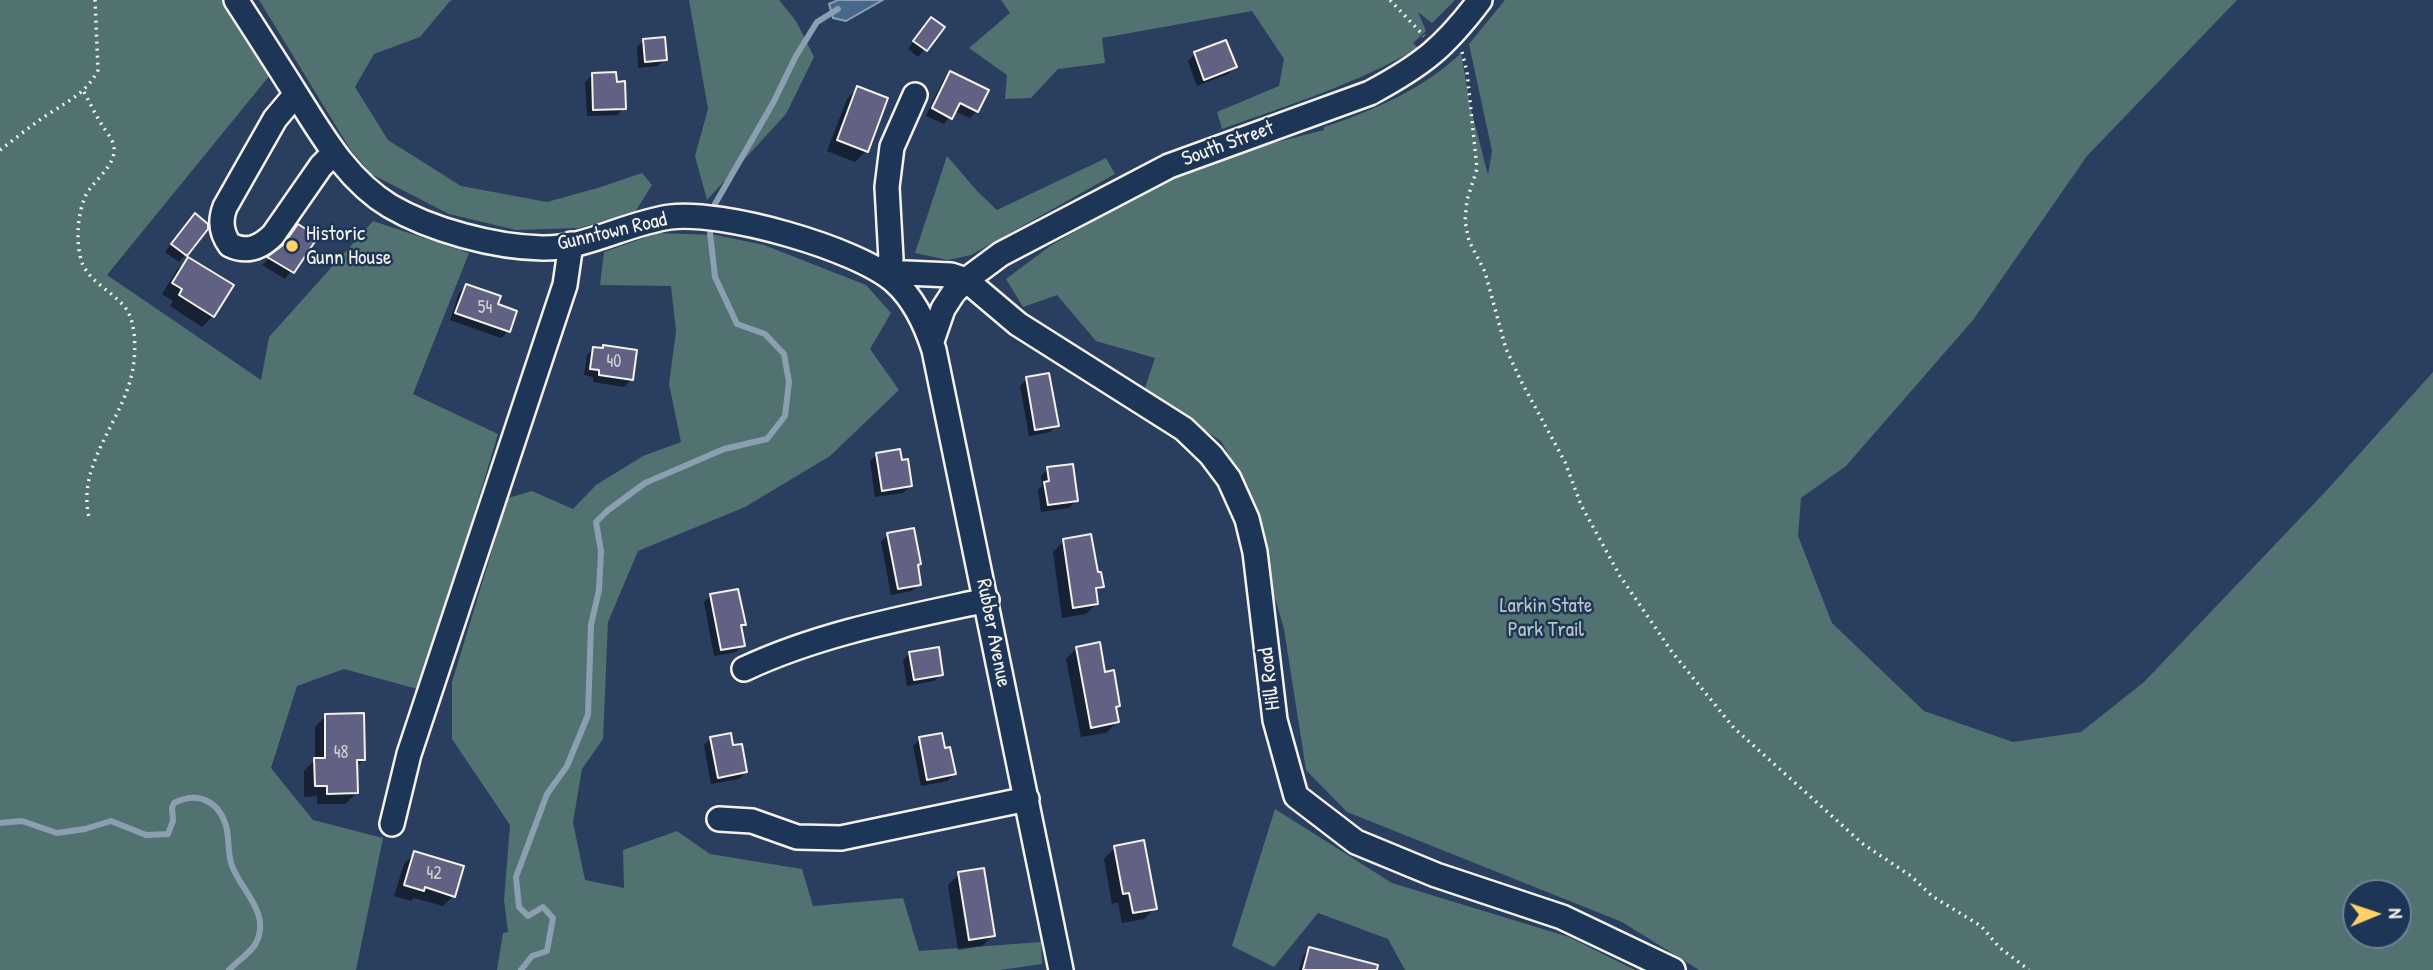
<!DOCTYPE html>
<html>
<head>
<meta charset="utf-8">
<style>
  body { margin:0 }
  #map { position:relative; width:2433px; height:970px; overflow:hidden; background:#2a3e60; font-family:"Patrick Hand",sans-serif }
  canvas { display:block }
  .north { position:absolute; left:2342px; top:879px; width:70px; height:70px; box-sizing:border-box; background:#1d3557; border:2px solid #738091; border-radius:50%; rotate:88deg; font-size:19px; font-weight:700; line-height:28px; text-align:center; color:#f4f1e8 }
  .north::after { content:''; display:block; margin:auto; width:24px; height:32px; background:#ffd166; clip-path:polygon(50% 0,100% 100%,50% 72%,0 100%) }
</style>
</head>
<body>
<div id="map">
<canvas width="2433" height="970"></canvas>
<div class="north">N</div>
</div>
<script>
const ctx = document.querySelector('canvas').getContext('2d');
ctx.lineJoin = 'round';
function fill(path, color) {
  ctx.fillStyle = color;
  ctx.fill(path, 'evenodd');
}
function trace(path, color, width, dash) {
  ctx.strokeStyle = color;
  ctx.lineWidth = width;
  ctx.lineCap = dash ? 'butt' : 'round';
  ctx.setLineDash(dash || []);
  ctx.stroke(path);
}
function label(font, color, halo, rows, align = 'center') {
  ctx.font = font + ' "Patrick Hand",sans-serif';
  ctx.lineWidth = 5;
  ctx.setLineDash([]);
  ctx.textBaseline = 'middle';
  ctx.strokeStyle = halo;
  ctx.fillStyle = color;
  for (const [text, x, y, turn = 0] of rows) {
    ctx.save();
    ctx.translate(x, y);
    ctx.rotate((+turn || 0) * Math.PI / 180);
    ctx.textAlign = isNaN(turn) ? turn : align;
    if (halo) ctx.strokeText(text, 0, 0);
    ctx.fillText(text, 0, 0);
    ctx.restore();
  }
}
const green = new Path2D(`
  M0 0H222L270 75 107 275 261 380 269 337 373 221 469 253 413 394 498 434 421 690 344 669 297 686 271 768 313 820 383 838 356 970H0Z
  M259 0H453L450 1 420 37 374 54 355 87 388 140 461 186 547 202 601 187 642 173 652 185 635 212 579 228 516 230 449 214 371 174 350 149Z
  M689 0H779L796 21 814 57 786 114 707 200 695 156 708 109Z
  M1001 0H1455L1432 23 1418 12 1426 31 1413 43 1418 48C1356 84 1289 105 1222 129L1217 112 1279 86 1284 59 1252 11 1102 38 1105 63 1058 69 1031 98 1005 99 1007 75 969 48 1010 13Z
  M1505 0H2237L2087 156 1973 320 1846 466 1801 498 1798 536 1832 623 1924 711 2013 742 2081 732 2144 682 2327 490 2433 372V970H1699L1622 922 1347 812 1306 770 1284 629 1237 470 1221 441 1144 391 1155 358 1096 341 1057 295 1023 307 1006 279 1050 246 1160 183 1246 150 1324 130V127C1373 111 1425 88 1461 53L1470 105 1488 175 1492 151 1469 44ZM2356 893H2398V935H2356Z
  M947 156 978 192 997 210 1106 158 1115 174 971 255 948 260 915 253Z
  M658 233 716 235 764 245 866 285 891 313 870 349 899 390 830 456 745 507 638 551 608 622 603 739 582 769 573 822 585 880 624 888 623 850 677 831 710 854 802 869 813 906 903 898 919 951 1041 942 1042 964 1000 970H497L503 933 508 932 504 900 510 825 452 739V682L508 498 532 491 573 509 596 485 643 456 681 442 669 384 676 331 671 286 600 285 604 252Z
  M1275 809 1392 883 1569 937 1635 970H1405L1388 939 1318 913 1274 967 1232 946Z`);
const water = new Path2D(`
  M838 0H883L846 21 833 18 829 4Z`);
const shadow = new Path2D(`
  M925 26 942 27 918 57 908 49Z
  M644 40 665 59 658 66 638 68 637 47Z
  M1225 42 1235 67 1228 74 1197 86 1188 61 1195 54Z
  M950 73 977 111 970 118 954 111 944 124 926 116 943 80Z
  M592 75 624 108 617 115 587 116 585 82Z
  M858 88 866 151 855 162 827 151 847 99Z
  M188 222 207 228 179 262 165 252Z
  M298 226 316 237 285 279 262 265 279 250Z
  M188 259 213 316 202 327 170 306 173 301 162 294 177 270Z
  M466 286 495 305 515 312 508 331 501 338 450 320 459 293Z
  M604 347 631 380 624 387 593 382V377L584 375 587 355 594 348 601 349Z
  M1027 379 1057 425 1050 432 1029 436 1020 386Z
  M877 454 910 486 903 493 875 497 870 461Z
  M1048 469 1076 501 1069 508 1041 512 1038 490 1042 486 1041 476Z
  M888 535 916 567 920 584 912 591 891 595 881 542Z
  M1064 541 1096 574 1102 586 1095 593 1097 603 1086 614 1062 618 1053 552Z
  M711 595 744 624 740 628 743 645 736 652 714 656 704 602Z
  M1077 648 1104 674 1118 706 1114 709 1117 722 1106 733 1081 737 1066 659Z
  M910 653 941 674 934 681 907 686 903 660Z
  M326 716 363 760 356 767V793L345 804H317V796L304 797V771L315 760V727Z
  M711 738 732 747 746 772 739 779 711 784 704 745Z
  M920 739 954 774 947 781 921 786 913 746Z
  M1115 848 1155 908 1144 919 1122 923 1118 902 1112 904 1104 859Z
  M415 853 453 896 443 906 414 898 411 901 394 896 404 864Z
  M959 874 993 935 982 946 958 950 948 885Z
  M1310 949 1352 970H1299L1303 956Z`);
const stream = new Path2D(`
  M0 823 22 821 57 833 85 829 111 821 146 835 168 834 173 821 172 808 174 803C200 790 221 803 227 830 229 841 228 852 231 863 238 888 272 912 256 943 251 953 236 962 229 970
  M521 970 532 956 547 951 553 918 543 907 528 916 519 907 516 877 547 794 567 766 588 715 591 625 599 590 601 551 596 522 607 511 645 483 724 449 767 439 785 416 789 382 784 354 765 334 737 324 715 277 710 233 715 204 773 103 796 56 817 22 838 9`);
const building = new Path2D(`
  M931 17 945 27 927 51 913 41Z
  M665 37 667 60 645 62 643 39Z
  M1226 40 1237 67 1204 80 1194 52Z
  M950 71 989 90 978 112 960 103 952 119 932 108Z
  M616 72 617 82 625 81 626 109 593 110 592 73Z
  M857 86 888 98 868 152 837 140Z
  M195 213 208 224V229L187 256 171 244Z
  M298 224 318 237 294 273 267 257 283 245Z
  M188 257 234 285 214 317 179 295 182 289 172 283Z
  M466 284 501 296 498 304 517 311 510 332 455 313Z
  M603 345 637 350 633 380 599 375V370L590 369 593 347 603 348Z
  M1049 373 1059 426 1035 430 1026 377Z
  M900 449 902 460 908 459 912 486 882 491 876 453Z
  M1073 464 1078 501 1048 505 1044 482 1049 481 1047 467Z
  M914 528 921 564 918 565 921 585 898 589 887 533Z
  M1091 534 1098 572H1101L1104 587 1096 588 1098 604 1073 608 1063 539Z
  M738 589 746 625H741L745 646 721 650 710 594Z
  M1100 642 1105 672 1114 670 1120 706 1116 707 1119 722 1091 728 1076 647Z
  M939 647 943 675 914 680 909 652Z
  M364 713 365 760H357L358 793 327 794V786H315L314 758H325V714Z
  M731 733 733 745 742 744 747 772 718 778 710 737Z
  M942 733 945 748 950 747 956 774 927 780 919 737Z
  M1144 840 1157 909 1133 913 1129 893 1123 894 1114 846Z
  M414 851 464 866 455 897 425 887 424 891 404 885Z
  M984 868 995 936 969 940 958 872Z
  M1309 947 1378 965 1377 970H1303Z`);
const path = new Path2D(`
  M1390 0 1424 36
  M1462 52 1467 72 1477 169 1467 200 1465 221 1469 241 1485 272 1506 349 1521 381 1565 462 1581 505 1620 576 1672 652 1734 728 1863 844 1911 876 1932 896 1981 926 2000 948 2029 970
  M84 92C90 103 95 114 102 125 105 130 111 137 113 143 120 165 92 180 85 197 78 214 76 237 80 255 84 281 113 290 127 310 136 325 136 351 133 368 125 419 76 463 89 517
  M0 150C16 138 33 124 50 113 70 100 87 92 98 70L95 0`);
const minor = new Path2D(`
  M236 0C256 31 276 62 296 94 322 135 347 180 390 206 431 230 494 247 542 248 585 249 627 223 670 217 721 210 857 248 895 282 915 300 926 325 934 350L1061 970
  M296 94 275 119 225 207C220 220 221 233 230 245 247 253 260 248 273 235L321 166 334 153
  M915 95 892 147 887 187 891 259 883 272 951 275 966 280 1018 324 1184 429 1211 455 1229 479 1247 519 1255 552 1275 720 1296 796 1356 842 1436 875 1562 917 1673 970
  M932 341 943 309 954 292 966 280 1001 254 1169 166 1370 93C1422 65 1444 48 1480 0
  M744 669C821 633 904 618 987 600
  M719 819 752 821 797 837 841 838 1027 799
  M392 824 409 754 565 285 571 244`);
const markers = [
  [292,246,7,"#ffd166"]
];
const numberNames = [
  ["54",485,308],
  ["40",614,362],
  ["48",341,753],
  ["42",434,874]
];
const streetNames = [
  ["South Street",1228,144,-20],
  ["Gunntown Road",612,232,-13],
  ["Rubber Avenue",993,633,79],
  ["Hill Road",1270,679,-97]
];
const poiNames = [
  ["Historic",306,234],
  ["Gunn House",306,258]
];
const parkNames = [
  ["Larkin State",1546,606],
  ["Park Trail",1546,630]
];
fill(green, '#527171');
fill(water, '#46688c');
trace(water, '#8c9fb1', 2);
fill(shadow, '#0007');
trace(stream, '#8c9fb1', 6);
fill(building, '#606183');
trace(building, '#f4f1e8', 2);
trace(minor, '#f4f1e8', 28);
trace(path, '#f4f1e8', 3.5, [2, 5]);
trace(minor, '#1d3557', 23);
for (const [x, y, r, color] of markers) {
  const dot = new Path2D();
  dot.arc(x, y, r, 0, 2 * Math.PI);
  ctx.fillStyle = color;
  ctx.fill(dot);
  trace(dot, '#1d3557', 2.5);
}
label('18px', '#cfcdcf', null, numberNames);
label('21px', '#f4f1e8', '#1d3557', streetNames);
label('21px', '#f4f1e8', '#1d3557', poiNames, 'left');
label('21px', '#bbc4be', '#1d3557', parkNames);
</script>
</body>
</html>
